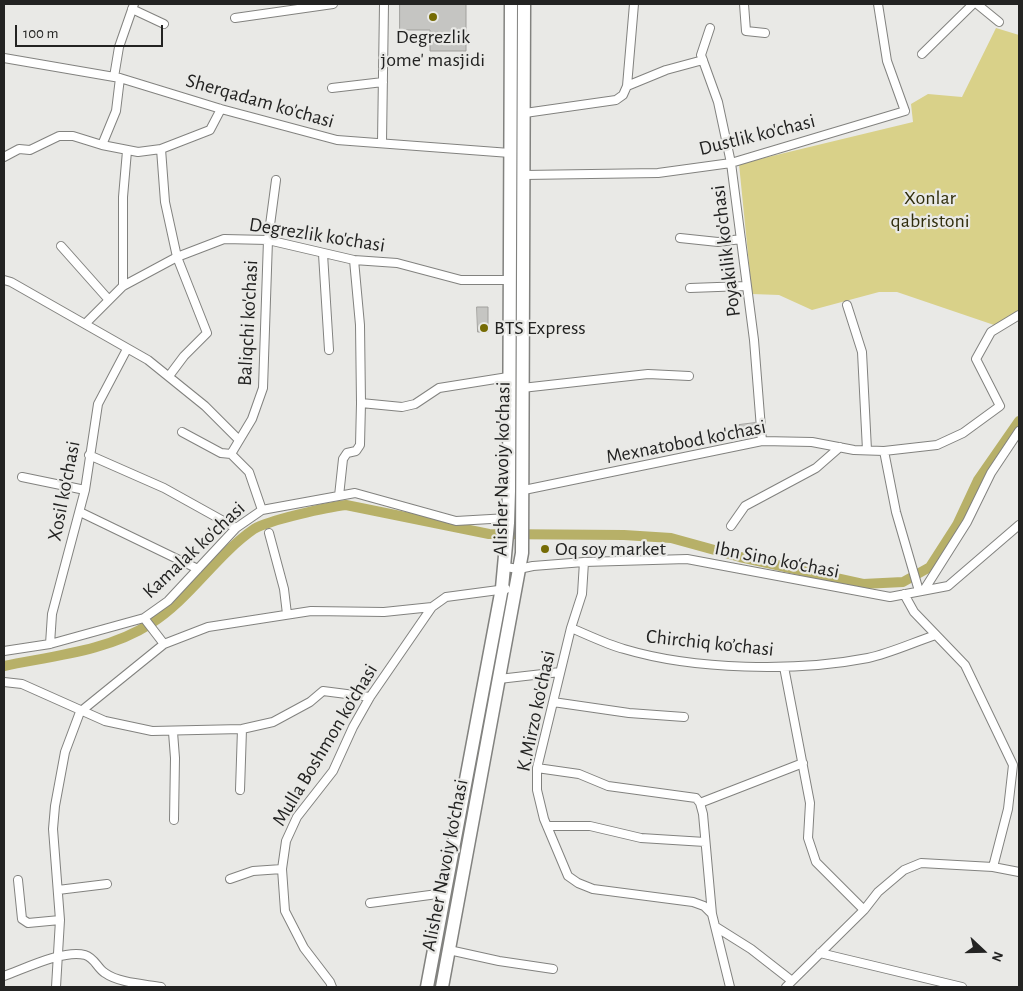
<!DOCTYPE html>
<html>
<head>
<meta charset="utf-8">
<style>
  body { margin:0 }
  #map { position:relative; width:1023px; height:991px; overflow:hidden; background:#e9e9e6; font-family:"Alegreya Sans",sans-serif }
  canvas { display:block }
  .frame { position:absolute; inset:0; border:5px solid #232322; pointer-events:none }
  .north { position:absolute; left:958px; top:926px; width:50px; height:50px; -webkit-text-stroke:4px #e9e9e6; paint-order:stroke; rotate:111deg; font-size:14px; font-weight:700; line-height:20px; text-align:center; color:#232322 }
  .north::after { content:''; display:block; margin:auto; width:18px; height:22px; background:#232322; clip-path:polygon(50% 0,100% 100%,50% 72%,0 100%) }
  .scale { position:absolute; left:15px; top:25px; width:148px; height:22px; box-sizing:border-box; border:2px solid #232322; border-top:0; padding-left:6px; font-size:15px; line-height:18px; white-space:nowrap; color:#232322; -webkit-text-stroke:4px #e9e9e6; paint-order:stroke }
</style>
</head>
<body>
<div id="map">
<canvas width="1023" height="991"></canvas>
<div class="frame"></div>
<div class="north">N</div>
<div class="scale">100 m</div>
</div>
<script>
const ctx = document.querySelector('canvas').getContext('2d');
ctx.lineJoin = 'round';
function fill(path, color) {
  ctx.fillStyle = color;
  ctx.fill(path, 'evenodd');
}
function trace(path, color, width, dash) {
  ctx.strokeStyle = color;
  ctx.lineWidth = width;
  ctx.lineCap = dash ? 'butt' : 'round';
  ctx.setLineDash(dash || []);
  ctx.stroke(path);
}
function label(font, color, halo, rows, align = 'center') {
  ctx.font = font + ' "Alegreya Sans",sans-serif';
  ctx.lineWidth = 4.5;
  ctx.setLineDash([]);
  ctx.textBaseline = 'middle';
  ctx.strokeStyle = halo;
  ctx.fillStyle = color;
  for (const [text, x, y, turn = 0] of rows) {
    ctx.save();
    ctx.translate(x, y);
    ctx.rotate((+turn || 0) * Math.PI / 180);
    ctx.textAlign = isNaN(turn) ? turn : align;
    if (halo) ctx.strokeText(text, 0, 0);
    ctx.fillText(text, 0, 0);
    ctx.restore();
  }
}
const green = new Path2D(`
  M996 28 1019 35V312L997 326 897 292H879L812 310 779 295 752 294 739 164 913 122 911 104 928 94 962 97Z`);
const canal = new Path2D(`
  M4 666C52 656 108 651 150 624 190 599 215 556 254 529 269 520 328 507 346 505L489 534 624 535 671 538 740 557 863 584 903 582 930 567 957 525 978 480 1019 421`);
const building = new Path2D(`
  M400 4H466V51H430V30H400Z
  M477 307H488V332H478Z
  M755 423 756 435 740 437 739 425Z`);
const minor = new Path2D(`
  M744 4 746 31 765 33
  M977 4 999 22
  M132 9 164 24
  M235 18 333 4
  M710 28 701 55 718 102 731 163 754 340 762 441
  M922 54 973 4
  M4 58 120 78 221 109 337 140 510 153
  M114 77 119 47 134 4
  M627 86 666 70 703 60
  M332 88 383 82
  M525 113 616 100 623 95 627 86 634 4
  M382 142 384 4
  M102 145 116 111 120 78
  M161 149 165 202 177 257 207 333 184 356 169 376
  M4 157 19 149 30 150 59 136H73L102 145 138 152 161 149 210 130 221 109
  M524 175 658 173 731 163 905 111 887 61 878 4
  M680 238 718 242 741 239
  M61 246 109 300
  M323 254 329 350
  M354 260 360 325 361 403
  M4 280 11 282 148 360 205 406 239 440
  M123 286V197L127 151
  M690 288 745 286
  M847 305 862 352 867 450
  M85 324 123 286 177 257 224 239 268 240 354 260 397 263 461 280H509
  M522 388 648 374 689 376
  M182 432 221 453 231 454
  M884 451 896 512 919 591
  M89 455 164 488 236 528
  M22 477 85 490
  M524 490 762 441 812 442 854 450 884 451 937 445 963 433 1000 406 976 359 991 332 1019 315
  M339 496 343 459 347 453 356 451 360 445 361 403 402 407 415 404 439 388 508 377
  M262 510 249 472 231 454 252 419 263 388 268 240 276 180
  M80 512 198 569
  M731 526 745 506 816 468 840 447
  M269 533 284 589 287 614
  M584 562 582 594 571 628 537 768V790L544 819 568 876 578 883 593 889 693 902 704 906 712 914 730 987
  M505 567 519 569 533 566 584 562 687 559 890 597 948 586 1019 525
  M924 590 967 522 991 473 1019 431
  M904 594 914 612 965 665 1013 765 1008 809 993 867
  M144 618 164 644
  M571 628C588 635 606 644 624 649 694 670 796 672 868 658 891 653 914 642 936 635
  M50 644 52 614 85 490 98 404 127 349
  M4 651 50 644 144 618 168 601 236 528 262 510 355 493 456 521 508 518
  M784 667 810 803 808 838 816 862 864 910
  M499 679 560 672
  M4 682 22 684 105 721 152 731 242 729 273 722 310 702 323 691 370 697
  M553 702 629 713 684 717
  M173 732 175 758 174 820
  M537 768 579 774 608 786 696 798 700 803 703 814 712 914
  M240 790 242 729
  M700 803 803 763
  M547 826H590L641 838 705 842
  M230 879 253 871 282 869
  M18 880 22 919 28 923 60 920
  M58 890 107 884
  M370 903 445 893
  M716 927 751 949 792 981
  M449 950 499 961 553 969
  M820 953 962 987
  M4 976C24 969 64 949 85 955 95 958 97 968 105 973 119 983 144 984 161 987
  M56 987 60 920 53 829 55 806 65 752 80 712 164 644 208 627 311 611 384 612 432 607 446 597 506 589
  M332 987 330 982 304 948 285 911 282 869 286 841 297 817 333 771 353 727 370 697 432 607
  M786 987 864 910 878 892 904 870 921 863 993 867 1019 872`);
const primary = new Path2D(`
  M427 987 502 588 508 523 509 491 511 4
  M442 987 522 553 524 4`);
const markers = [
  [433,17,5,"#756b04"],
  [484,328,5,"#756b04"],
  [545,549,5,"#756b04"]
];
const poiNames = [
  ["Degrezlik",433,37,"center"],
  ["jome' masjidi",433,60,"center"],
  ["BTS Express",494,328],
  ["Oq soy market",555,549]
];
const streetNames = [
  ["Sherqadam ko'chasi",260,101,16],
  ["Dustlik ko'chasi",757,135,-14],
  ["Degrezlik ko'chasi",317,235,9],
  ["Poyakilik ko'chasi",726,251,-97],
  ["Baliqchi ko'chasi",248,323,-87],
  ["Mexnatobod ko'chasi",686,442,-11],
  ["Alisher Navoiy ko'chasi",502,469,-89],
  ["Xosil ko'chasi",64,491,-79],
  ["Kamalak ko'chasi",194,550,-43],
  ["Ibn Sino ko‘chasi",777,560,11],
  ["Chirchiq ko’chasi",710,643,6],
  ["K.Mirzo ko'chasi",536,711,-78],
  ["Mulla Boshmon ko'chasi",325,745,-59],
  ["Alisher Navoiy ko'chasi",445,865,-79]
];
const parkNames = [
  ["Xonlar",930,198],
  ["qabristoni",930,221]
];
fill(green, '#d9d189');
trace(canal, '#b7b068', 10);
fill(building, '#c5c5c2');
trace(building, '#a1a09d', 1);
trace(minor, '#82827f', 10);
trace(primary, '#82827f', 15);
trace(minor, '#fff', 8);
trace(primary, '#fff', 12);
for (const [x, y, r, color] of markers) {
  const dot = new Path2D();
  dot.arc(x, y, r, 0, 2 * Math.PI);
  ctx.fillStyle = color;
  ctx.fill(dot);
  trace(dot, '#e9e9e6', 2);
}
label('20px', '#232322', '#e9e9e6', poiNames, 'left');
label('20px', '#232322', '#e9e9e6', streetNames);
label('20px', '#302d0c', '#e9e9e6', parkNames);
</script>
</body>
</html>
